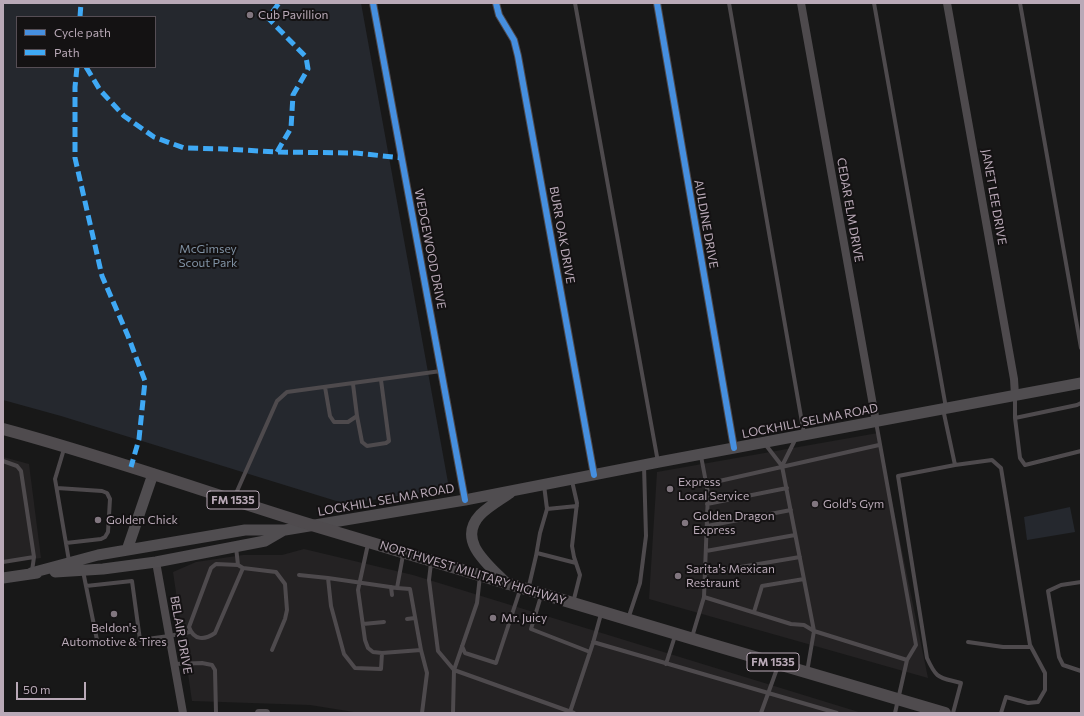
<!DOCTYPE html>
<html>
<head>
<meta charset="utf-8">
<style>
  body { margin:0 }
  #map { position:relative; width:1084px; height:716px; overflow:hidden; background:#181818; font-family:Commissioner,sans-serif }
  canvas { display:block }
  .frame { position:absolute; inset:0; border:4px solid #b9a9b7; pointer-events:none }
  .legend { position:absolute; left:16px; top:16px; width:140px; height:52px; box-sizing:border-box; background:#141213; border:1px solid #564e55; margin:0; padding:5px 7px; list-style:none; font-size:12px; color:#b9a9b7 }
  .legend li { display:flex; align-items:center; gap:8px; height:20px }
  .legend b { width:20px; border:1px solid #564e55 }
  .scale { position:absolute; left:16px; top:682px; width:70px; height:18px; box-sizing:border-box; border:2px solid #b9a9b7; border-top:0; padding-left:5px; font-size:12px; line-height:14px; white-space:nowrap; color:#b9a9b7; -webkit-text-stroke:3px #141213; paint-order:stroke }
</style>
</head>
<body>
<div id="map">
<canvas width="1084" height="716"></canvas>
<div class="frame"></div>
<ul class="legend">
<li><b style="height:5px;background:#468fdf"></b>Cycle path</li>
<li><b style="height:5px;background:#3fa9f5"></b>Path</li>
</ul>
<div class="scale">50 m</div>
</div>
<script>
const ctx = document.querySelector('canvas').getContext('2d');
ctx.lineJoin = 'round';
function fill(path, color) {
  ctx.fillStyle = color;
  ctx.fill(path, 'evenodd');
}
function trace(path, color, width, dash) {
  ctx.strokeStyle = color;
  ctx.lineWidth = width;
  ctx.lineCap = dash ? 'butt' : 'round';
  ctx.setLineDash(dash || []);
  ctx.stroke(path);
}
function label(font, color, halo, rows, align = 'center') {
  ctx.font = font + ' Commissioner,sans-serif';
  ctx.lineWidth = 4;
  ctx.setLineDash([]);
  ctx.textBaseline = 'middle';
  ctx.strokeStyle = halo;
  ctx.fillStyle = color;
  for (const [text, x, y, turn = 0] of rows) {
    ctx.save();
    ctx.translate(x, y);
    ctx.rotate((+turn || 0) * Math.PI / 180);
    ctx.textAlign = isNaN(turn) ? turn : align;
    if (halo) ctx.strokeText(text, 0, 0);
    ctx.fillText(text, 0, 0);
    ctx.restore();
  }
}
const built = new Path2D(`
  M878 433 928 678 649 599 657 472Z
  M3 457 29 464 41 558 3 563Z
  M304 549 413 575 862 713H360L310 705 192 701 173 572 196 562 243 555H282Z`);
const green = new Path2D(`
  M3 3H361L449 488 346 504 61 416 3 400ZM17 17H155V67H17Z
  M1070 507 1075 532 1027 540 1024 517Z`);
const lane = new Path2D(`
  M575 3 658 462
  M729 3 804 434
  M874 3 946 408
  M1020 3 1081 348
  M325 387 330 416 334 422H348L357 416 353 384
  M1015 397V418L1020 458 1025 465 1081 451
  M943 409 955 465 992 460 1001 468 1030 645 1045 673V690L1038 702 1028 703 1006 697 1001 713
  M357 416 362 442 367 446 386 443 389 441 381 380
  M1015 418 1077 405 1081 403
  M765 444 782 466 814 631 807 672
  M64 449 55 479 69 561
  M701 456 708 493 704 597 791 624 804 625 814 631 907 660 916 645 876 422
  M3 461 17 466 21 471 34 557 32 571
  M782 466 796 438
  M572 481 577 503 572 546 574 557 580 575 573 603
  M706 484 879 445
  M57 488 102 491 107 493 110 499 108 532 105 537 101 539 66 543
  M234 498 277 401 287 392 441 371
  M707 504 787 488
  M547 509 577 506
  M707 526 791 510
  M368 544 358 590 365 640 368 648 373 652 382 653
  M236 547 238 565 243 568 276 572 285 584 287 610 285 619 272 650
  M706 551 795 535
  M537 553 576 563
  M3 562 34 557
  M431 563 429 580 438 651 454 670
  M238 565 216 564 211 568 189 627C194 641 205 640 215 633L243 568
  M83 571 86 586 132 581 140 640 169 636 190 632
  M705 573 800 557
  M299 575 328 578
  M1081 582 1061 585 1048 591 1059 657 1063 665 1081 671
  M86 586 97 640
  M391 587 392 595
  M397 588 410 589 421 650 382 653 381 669 355 668 344 654 331 606 328 578 397 588 403 555
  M528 590 536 556 540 533 547 509 544 485
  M541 596 531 629 590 652
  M754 612 762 586 804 579
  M407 619 415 618
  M628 619 640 583 646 536 644 466
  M363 624 384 622
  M692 637 704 597
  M593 642 837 713
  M968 642 1003 647H1031
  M462 646 465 653 496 663 520 590
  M421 650 427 673 422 713
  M174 664 202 663 212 665 215 670 216 713
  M666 664 675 636
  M454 670 477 603 480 576
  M570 712 593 643 601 614
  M453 713 454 670 574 713
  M761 713 778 666
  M895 713 907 660
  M953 713 961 683C939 677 937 680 927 658L898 476 955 465`);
const street = new Path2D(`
  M373 3 465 500
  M496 3 499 15 514 40 518 56 594 475
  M657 3 734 448
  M801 3 876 422
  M947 3 1014 379 1015 395
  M156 562 183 713
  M259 713H266`);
const secondary = new Path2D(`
  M127 550 153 474
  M55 572 103 569 156 562 265 541 284 530
  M31 573 98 555 245 530H285L465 500 659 462 1081 383
  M3 578 37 573
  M507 584C489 565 456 541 480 515 489 506 500 500 510 493`);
const primary = new Path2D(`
  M3 429C108 457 211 494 315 526 524 590 735 651 945 713`);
const quiet = new Path2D(`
  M80 17 81 3
  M77 67 75 87V158L102 276 128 336 145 381 139 439 131 467
  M86 67 100 90 124 116 154 137 184 148 225 149 277 152 356 153 402 158
  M277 152 291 128 293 95 308 69 306 57 268 18 279 3`);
const cycleway = new Path2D(`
  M373 3 465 500
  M496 3 499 15 514 40 518 56 594 475
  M657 3 734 448`);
const markers = [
  [250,15,4,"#81767f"],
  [670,489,4,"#81767f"],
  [815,504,4,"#81767f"],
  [98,520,4,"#81767f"],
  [685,523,4,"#81767f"],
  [678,576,4,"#81767f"],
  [114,614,4,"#81767f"],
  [493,618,4,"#81767f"]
];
const shields = [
  [233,500,52],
  [773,662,52]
];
const shieldNames = [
  ["FM 1535",233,500],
  ["FM 1535",773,662]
];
const poiNames = [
  ["Cub Pavillion",258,15],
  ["Express",678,482],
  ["Local Service",678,496],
  ["Gold's Gym",823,504],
  ["Golden Dragon",693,516],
  ["Express",693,530],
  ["Golden Chick",106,520],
  ["Sarita's Mexican",686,569],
  ["Restraunt",686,583],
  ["Mr. Juicy",501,618],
  ["Beldon's",114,628,"center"],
  ["Automotive & Tires",114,642,"center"]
];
const streetNames = [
  ["JANET LEE DRIVE",994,197,80],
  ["CEDAR ELM DRIVE",850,210,80],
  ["AULDINE DRIVE",706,224,80],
  ["BURR OAK DRIVE",562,235,80],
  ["WEDGEWOOD DRIVE",430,249,79],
  ["LOCKHILL SELMA ROAD",810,421,-11],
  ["LOCKHILL SELMA ROAD",386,500,-10],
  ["NORTHWEST MILITARY HIGHWAY",473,573,17],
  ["BELAIR DRIVE",181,635,80]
];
const parkNames = [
  ["McGimsey",208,249],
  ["Scout Park",208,263]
];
fill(built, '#242223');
fill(green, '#25282e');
trace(lane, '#4e4a4d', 4);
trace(street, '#4e4a4d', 8);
trace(secondary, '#504d50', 11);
trace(primary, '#4f4b4e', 12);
trace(quiet, '#3fa9f5', 5, [10, 5]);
trace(cycleway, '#468fdf', 6);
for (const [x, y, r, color] of markers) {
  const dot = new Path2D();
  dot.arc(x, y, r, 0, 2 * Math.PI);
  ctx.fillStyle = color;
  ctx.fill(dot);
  trace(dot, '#141213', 1.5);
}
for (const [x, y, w] of shields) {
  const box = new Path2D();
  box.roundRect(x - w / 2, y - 9, w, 18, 3);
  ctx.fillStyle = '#141213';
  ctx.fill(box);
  trace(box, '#b9a9b7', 1);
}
label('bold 11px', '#b9a9b7', null, shieldNames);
label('12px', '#b9a9b7', '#141213', poiNames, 'left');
label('12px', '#b9a9b7', '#141213', streetNames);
label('12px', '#8092a4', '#141213', parkNames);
</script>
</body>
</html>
